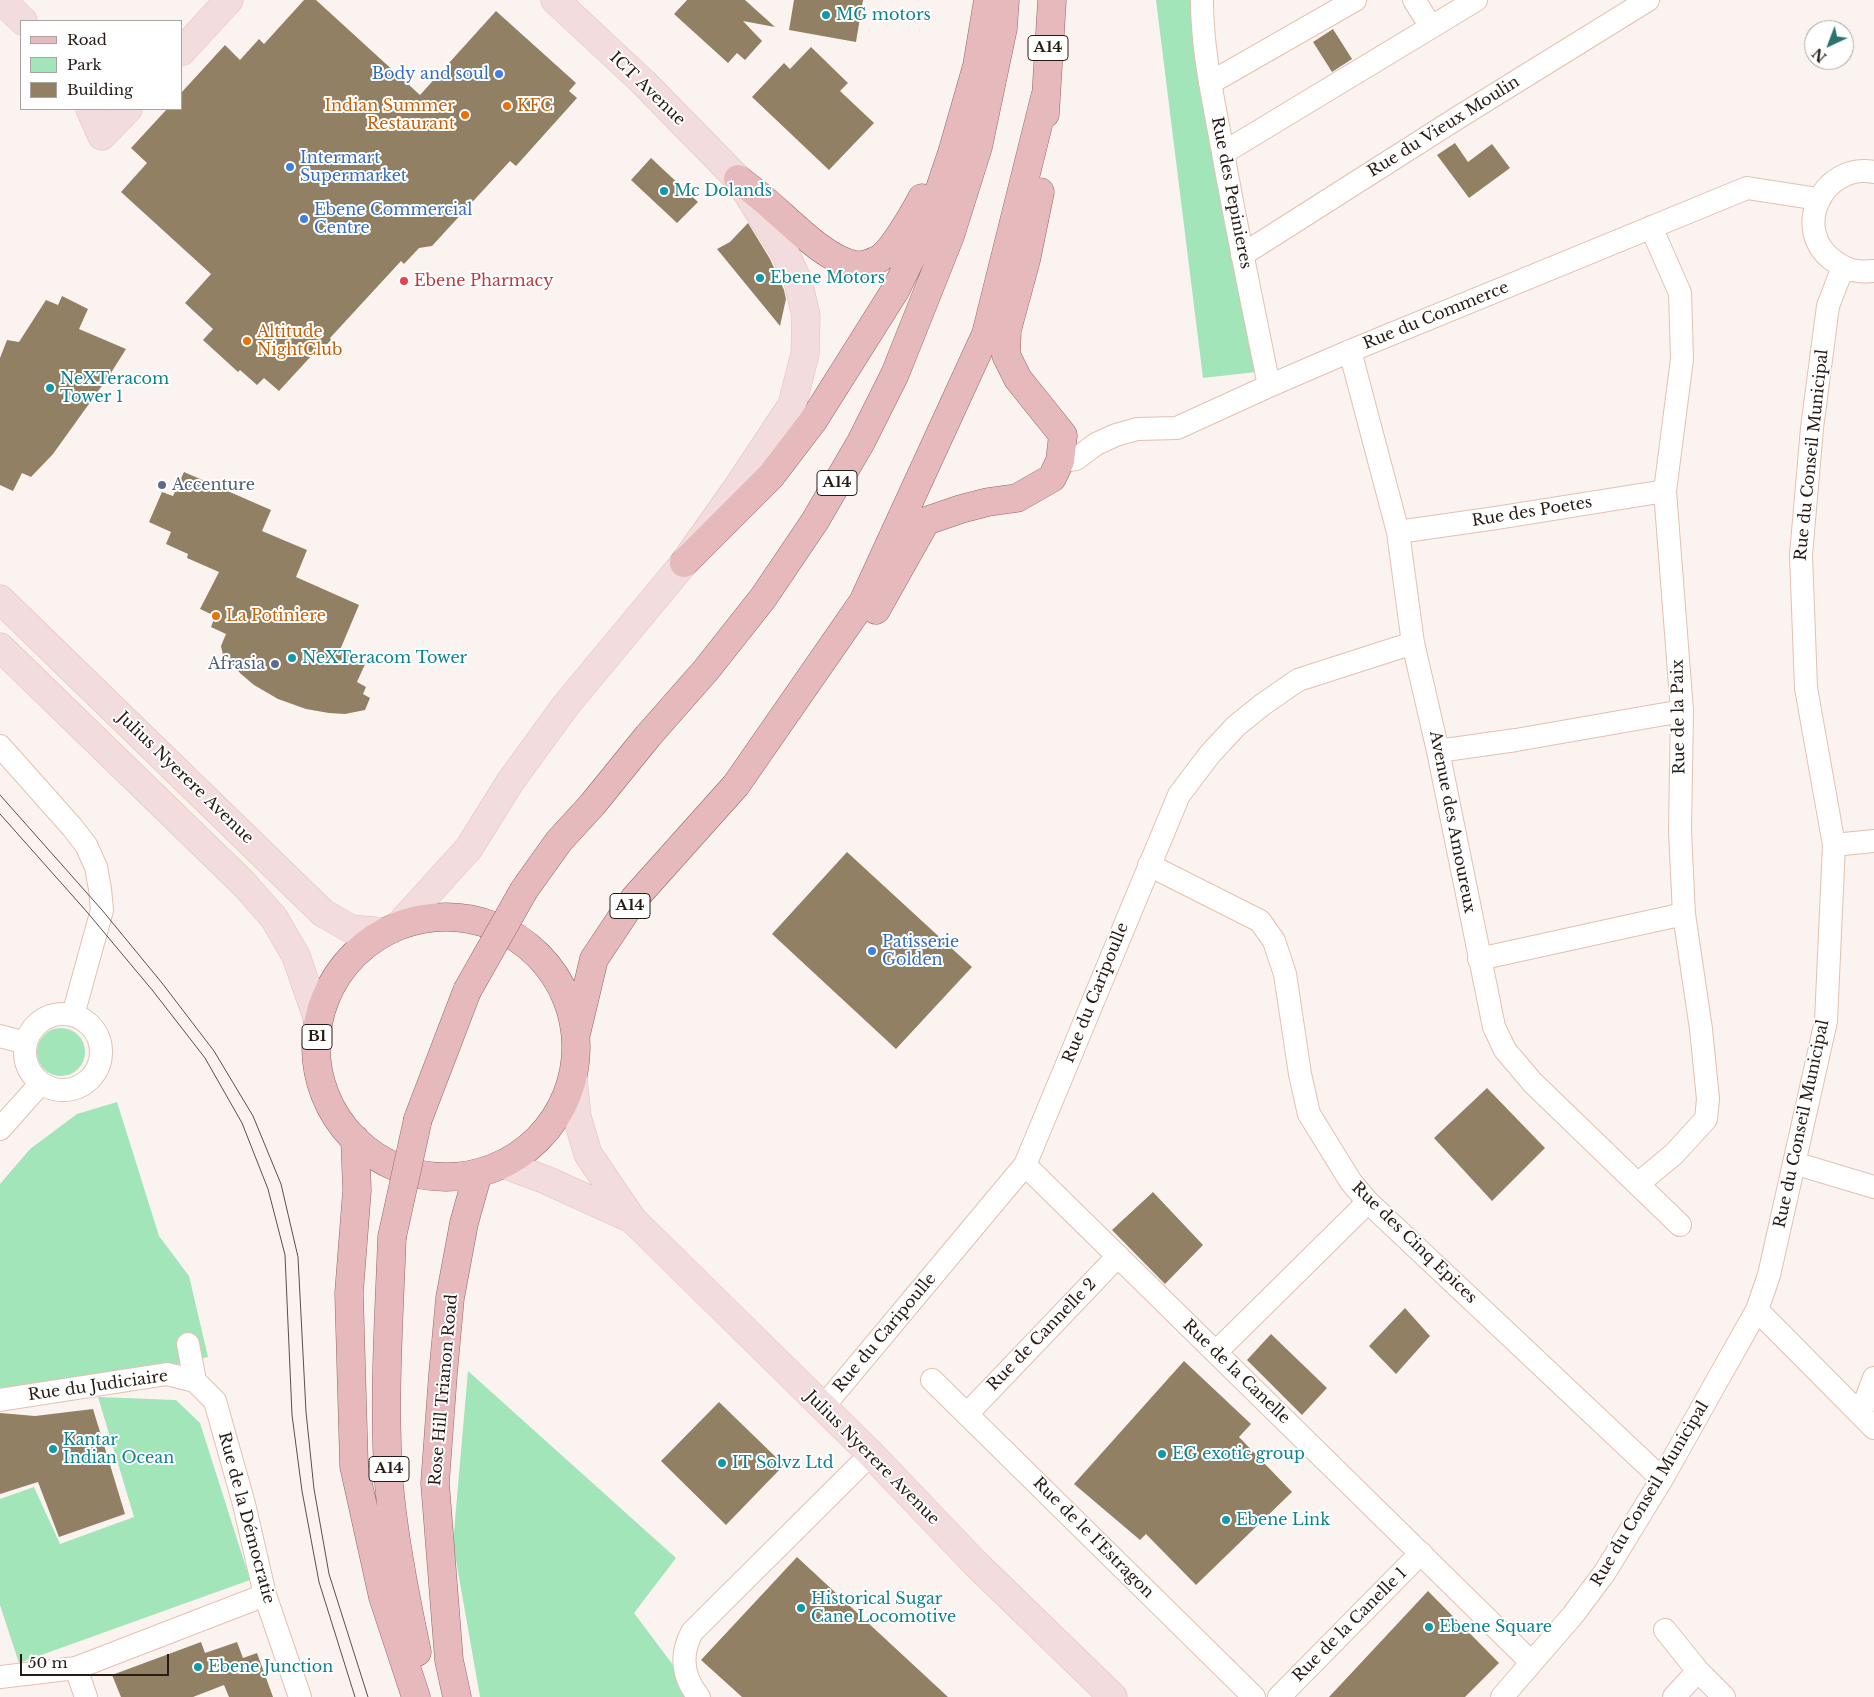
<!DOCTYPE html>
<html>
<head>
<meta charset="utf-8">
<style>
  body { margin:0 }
  #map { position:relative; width:1874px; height:1697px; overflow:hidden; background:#fbf3f0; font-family:"Libre Baskerville",serif }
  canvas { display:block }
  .legend { position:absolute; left:20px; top:20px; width:162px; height:90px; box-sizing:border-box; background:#fff; border:1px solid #a9a4a1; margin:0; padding:6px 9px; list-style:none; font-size:15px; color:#271b15 }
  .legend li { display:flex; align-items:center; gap:10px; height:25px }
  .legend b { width:25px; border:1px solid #a9a4a1 }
  .north { position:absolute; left:1804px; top:20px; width:50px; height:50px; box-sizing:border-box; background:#fff; border:1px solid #a9a4a1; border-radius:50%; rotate:223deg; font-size:14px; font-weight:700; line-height:20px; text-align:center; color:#271b15 }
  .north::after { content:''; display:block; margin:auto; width:18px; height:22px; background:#2a7370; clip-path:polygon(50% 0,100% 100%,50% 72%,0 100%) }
  .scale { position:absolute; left:20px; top:1654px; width:149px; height:22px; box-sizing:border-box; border:2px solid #271b15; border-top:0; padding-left:6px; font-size:15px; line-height:18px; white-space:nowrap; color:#271b15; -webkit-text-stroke:4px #fff; paint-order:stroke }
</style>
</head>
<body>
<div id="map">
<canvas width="1874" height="1697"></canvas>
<ul class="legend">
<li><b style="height:6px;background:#e6b9bd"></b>Road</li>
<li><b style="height:14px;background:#a1e5b9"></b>Park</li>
<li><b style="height:14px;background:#918063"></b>Building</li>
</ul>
<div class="north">N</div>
<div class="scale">50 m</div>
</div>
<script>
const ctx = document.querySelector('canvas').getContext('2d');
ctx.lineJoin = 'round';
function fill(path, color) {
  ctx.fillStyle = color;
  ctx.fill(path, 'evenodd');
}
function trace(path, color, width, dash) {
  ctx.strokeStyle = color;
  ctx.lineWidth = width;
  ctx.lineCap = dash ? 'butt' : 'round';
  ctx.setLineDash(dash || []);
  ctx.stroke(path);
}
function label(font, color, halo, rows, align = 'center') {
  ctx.font = font + ' "Libre Baskerville",serif';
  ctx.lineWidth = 4;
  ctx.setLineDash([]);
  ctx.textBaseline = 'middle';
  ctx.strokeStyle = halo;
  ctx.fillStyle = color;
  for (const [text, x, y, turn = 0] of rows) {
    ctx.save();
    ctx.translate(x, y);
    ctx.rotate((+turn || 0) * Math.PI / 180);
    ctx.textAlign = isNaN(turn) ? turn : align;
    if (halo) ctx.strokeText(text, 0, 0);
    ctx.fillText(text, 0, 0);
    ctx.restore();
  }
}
const green = new Path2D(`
  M1156 0H1193L1256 372 1203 378Z
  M37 1052a24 24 0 1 1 48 0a24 24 0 1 1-48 0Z
  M117 1102 159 1236 189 1276 208 1357 178 1364 0 1388V1184L30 1149 77 1114Z
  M468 1371 676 1558 634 1613 697 1697H480L453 1543Z
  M98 1397 176 1400 200 1423 250 1580 19 1663 0 1605V1499L34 1487 60 1544 134 1517Z`);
const building = new Path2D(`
  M304 0H316L420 95 496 11 576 83 569 91 577 98 516 166 510 161 432 246 419 248 404 264 401 261 330 338 331 340 316 356 314 353 279 391 264 378 257 385 240 370 238 372 203 340 213 329 185 303 211 274 121 192 147 163 131 148 167 109H181V93L225 45 240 60 259 39 264 44Z
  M687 0H745L775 27 743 21 762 41 745 60 737 53 728 63 674 14Z
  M794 0H863L856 42 789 30Z
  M1333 29 1352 59 1332 72 1313 42Z
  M811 47 848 83 840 91 874 123 829 170 752 97 784 63 790 69Z
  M1455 143 1468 162 1492 144 1510 168 1469 198 1437 155Z
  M651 158 698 202 677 223 631 180Z
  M748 223 770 259 784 290 786 299 780 326 717 249 730 242Z
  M62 296 88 309 79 329 126 349 109 376 53 454 31 477 22 473 13 491 0 485V358L7 340 19 342 46 300 58 305Z
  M184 472 271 510 262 531 307 550 296 577 359 605 340 650 366 662 357 682 366 687 363 694 370 698 365 710 345 714 329 713 306 709 278 699 254 685 241 674 223 655 221 646 226 634 211 627 215 616 200 609 219 572 187 558 188 554 166 544 171 532 149 522 162 492 173 496Z
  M847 852 972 967 896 1049 772 934Z
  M1487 1088 1545 1148 1492 1201 1434 1138Z
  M1153 1192 1203 1245 1165 1284 1112 1230Z
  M1405 1308 1430 1336 1396 1374 1369 1346Z
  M1271 1334 1327 1388 1302 1415 1247 1360Z
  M1184 1361 1251 1424 1239 1437 1292 1492 1196 1585 1146 1534 1140 1540 1074 1484Z
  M719 1402 784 1465 726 1525 661 1461Z
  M93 1409 125 1514 59 1537 38 1482 0 1494V1413L35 1416Z
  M797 1557 948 1697H742L701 1660Z
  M1428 1591 1499 1663 1465 1697H1329Z
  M201 1642 205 1653 237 1642 243 1658 257 1653 273 1697H229L224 1685 193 1697H121L112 1675Z`);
const street = new Path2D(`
  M1202 0C1202 50 1213 98 1222 147 1236 227 1253 306 1269 386
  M1414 0 1431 27
  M1210 83 1355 0
  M1223 153 1476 0
  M1874 172C1823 162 1790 230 1834 261 1841 266 1849 271 1858 271 1863 272 1869 271 1874 271
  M1242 255 1459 117 1648 0
  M1350 351 1398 532 1413 643 1438 751 1494 1027 1505 1050 1533 1083 1680 1225
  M1060 461 1076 459 1096 444 1116 435 1137 429 1177 428 1269 386 1350 351 1747 188 1818 199
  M1398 532 1496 518 1665 491
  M0 746 72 827 86 845 96 867 100 889 102 910 73 1015
  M1438 751 1516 740 1682 711
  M1834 845 1874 841
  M1149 865 1260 921 1274 941 1285 974 1300 1074 1309 1114 1351 1182 1368 1202 1662 1479
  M1479 959 1684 914
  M25 1052a38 38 0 1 1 76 0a38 38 0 1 1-76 0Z
  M0 1036 26 1043
  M0 1129 41 1083
  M1794 1163 1874 1187
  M1025 1165 1531 1662
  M1639 1183 1674 1154 1706 1119 1708 1099 1701 1029 1684 914 1680 831 1682 711 1665 491 1682 359 1680 293 1651 227
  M1757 1310 1874 1428
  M188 1344 195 1381 215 1401 244 1504 265 1595 300 1697
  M1216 1352 1368 1202
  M932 1380 1254 1697
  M0 1400 167 1374 195 1381
  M823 1407 1025 1165 1179 795 1210 754 1236 726 1262 705 1298 680 1413 643
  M1861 1413 1874 1378
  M967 1414 1118 1256
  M1665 1630 1698 1671 1724 1697
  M76 1668 86 1697
  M0 1677 76 1668 265 1595
  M699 1697C682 1677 680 1655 692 1632L871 1454
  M1279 1697 1421 1553
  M1502 1697 1573 1615 1605 1572 1662 1479 1713 1388 1757 1310 1769 1275 1826 1021 1834 845 1806 688 1801 555 1812 428 1828 306 1843 267
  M1674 1697 1698 1671`);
const secondary = new Path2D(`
  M1 0 23 21
  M181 52 229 0
  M90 109 102 136 128 109
  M0 599 323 913 351 929 384 932
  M0 647 243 883 274 918 296 956 318 1020
  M400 924 469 848 510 782 566 705 684 563 735 491 792 405 805 354 806 316 798 281 784 251 738 179 643 82 555 0
  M573 1079 577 1117 588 1154 632 1219 871 1454 975 1563 1113 1697
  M503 1164 546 1180 632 1219`);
const primary = new Path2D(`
  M1045 114 1052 0
  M738 179C746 185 754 191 762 198 787 218 823 259 855 265 862 266 871 263 877 260 891 254 914 213 922 198
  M684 563 771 476 813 421 896 289 929 221 952 153 977 66 988 0
  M876 610 926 521 961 509 988 502 1017 498 1052 478 1060 461 1063 435 1018 379 1006 355 1007 330 1026 260 1040 192
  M524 890 559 841 592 805 648 736 706 670 763 598 815 521 861 442 895 374 950 236 978 147 1003 28 1005 0
  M316 1047a130 130 0 1 1 260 0a130 130 0 1 1-260 0Z
  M576 1034 594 959 634 899 736 785 863 602 986 334 1045 97
  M418 1119 467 991
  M355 1139 357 1190 349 1293 354 1466 383 1597 416 1697
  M392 1237C389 1319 383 1402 389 1484 394 1540 405 1596 417 1652
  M457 1697 449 1660 435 1483 443 1374 450 1298 464 1223 478 1173`);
const tram = new Path2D(`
  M0 795 102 910 162 983 214 1051 253 1116 281 1184 298 1257 306 1412 314 1489 329 1574 368 1697
  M0 814 87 912 153 991 205 1058 242 1123 268 1189 285 1255 292 1415 302 1491 319 1582 355 1697`);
const primaryBridge = new Path2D(`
  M467 991 524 890
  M392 1237 418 1119`);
const markers = [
  [826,15,5,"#0f9aa8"],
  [499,74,5,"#3f7fe0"],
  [507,106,5,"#e8710a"],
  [465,115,5,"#e8710a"],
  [290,167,5,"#3f7fe0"],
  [664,191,5,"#0f9aa8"],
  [304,219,5,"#3f7fe0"],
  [760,278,5,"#0f9aa8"],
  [404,281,5,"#e0444e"],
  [247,341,5,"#e8710a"],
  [50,388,5,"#0f9aa8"],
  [162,485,5,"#5c6f8a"],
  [216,616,5,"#e8710a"],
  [292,658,5,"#0f9aa8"],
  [275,664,5,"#5c6f8a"],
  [872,951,5,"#3f7fe0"],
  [53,1449,5,"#0f9aa8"],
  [1162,1454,5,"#0f9aa8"],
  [722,1463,5,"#0f9aa8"],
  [1226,1520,5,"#0f9aa8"],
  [801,1608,5,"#0f9aa8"],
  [1429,1627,5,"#0f9aa8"],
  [198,1667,5,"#0f9aa8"]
];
const shields = [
  [1048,48,40],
  [837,483,40],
  [630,906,40],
  [317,1037,30],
  [389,1469,40]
];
const shieldNames = [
  ["A14",1048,48],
  ["A14",837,483],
  ["A14",630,906],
  ["B1",317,1037],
  ["A14",389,1469]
];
const cultureNames = [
  ["MG motors",836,15],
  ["Mc Dolands",674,191],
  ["Ebene Motors",770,278],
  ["NeXTeracom",60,379],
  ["Tower 1",60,397],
  ["NeXTeracom Tower",302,658],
  ["Kantar",63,1440],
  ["Indian Ocean",63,1458],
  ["EG exotic group",1172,1454],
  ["IT Solvz Ltd",732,1463],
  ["Ebene Link",1236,1520],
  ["Historical Sugar",811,1599],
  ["Cane Locomotive",811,1617],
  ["Ebene Square",1439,1627],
  ["Ebene Junction",208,1667]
];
const shopNames = [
  ["Body and soul",489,74,"right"],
  ["Intermart",300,158],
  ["Supermarket",300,176],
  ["Ebene Commercial",314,210],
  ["Centre",314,228],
  ["Patisserie",882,942],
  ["Golden",882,960]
];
const streetNames = [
  ["ICT Avenue",647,89,44],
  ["Rue du Vieux Moulin",1444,127,-32],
  ["Rue des Pepinieres",1231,193,79],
  ["Rue du Commerce",1436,316,-22],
  ["Rue du Conseil Municipal",1812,455,-84],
  ["Rue des Poetes",1532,512,-9],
  ["Rue de la Paix",1679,717,-91],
  ["Julius Nyerere Avenue",185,778,44],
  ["Avenue des Amoureux",1452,822,79],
  ["Rue du Caripoulle",1096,993,-68],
  ["Rue du Conseil Municipal",1802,1124,-78],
  ["Rue des Cinq Epices",1414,1243,44],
  ["Rue du Caripoulle",885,1333,-50],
  ["Rue de Cannelle 2",1042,1335,-46],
  ["Rue de la Canelle",1236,1372,44],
  ["Rue du Judiciaire",98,1386,-8],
  ["Rose Hill Trianon Road",444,1390,-85],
  ["Julius Nyerere Avenue",872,1458,45],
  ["Rue du Conseil Municipal",1650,1494,-59],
  ["Rue de la Démocratie",246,1518,75],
  ["Rue de le I'Estragon",1093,1538,45],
  ["Rue de la Canelle 1",1350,1625,-45]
];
const foodNames = [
  ["Indian Summer",455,106,"right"],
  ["Restaurant",455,124,"right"],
  ["KFC",517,106],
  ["Altitude",257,332],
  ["NightClub",257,350],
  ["La Potiniere",226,616]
];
const healthNames = [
  ["Ebene Pharmacy",414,281]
];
const serviceNames = [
  ["Accenture",172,485],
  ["Afrasia",265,664,"right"]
];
fill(green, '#a1e5b9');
fill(building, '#918063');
trace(street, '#e3c0af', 24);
trace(secondary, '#e3c0af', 29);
trace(primary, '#986466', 29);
trace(street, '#fff', 22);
trace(secondary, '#f2dcde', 28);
trace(primary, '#e6b9bd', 28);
trace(tram, '#5a4f4a', 1);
trace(primaryBridge, '#986466', 29, []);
trace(primaryBridge, '#e6b9bd', 28);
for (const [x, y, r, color] of markers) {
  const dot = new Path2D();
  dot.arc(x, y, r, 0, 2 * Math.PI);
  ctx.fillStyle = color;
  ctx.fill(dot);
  trace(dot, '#fff', 2);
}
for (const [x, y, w] of shields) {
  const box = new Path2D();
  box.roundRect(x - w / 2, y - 12.5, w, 25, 4);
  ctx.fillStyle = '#fff';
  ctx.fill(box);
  trace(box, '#271b15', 1);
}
label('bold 15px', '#271b15', null, shieldNames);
label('16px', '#0d838f', '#fff', cultureNames, 'left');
label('16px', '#366cbe', '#fff', shopNames, 'left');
label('16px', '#271b15', '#fff', streetNames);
label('16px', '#c56008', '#fff', foodNames, 'left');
label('16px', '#be3a42', '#fff', healthNames, 'left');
label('16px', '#4e5e75', '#fff', serviceNames, 'left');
</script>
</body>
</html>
